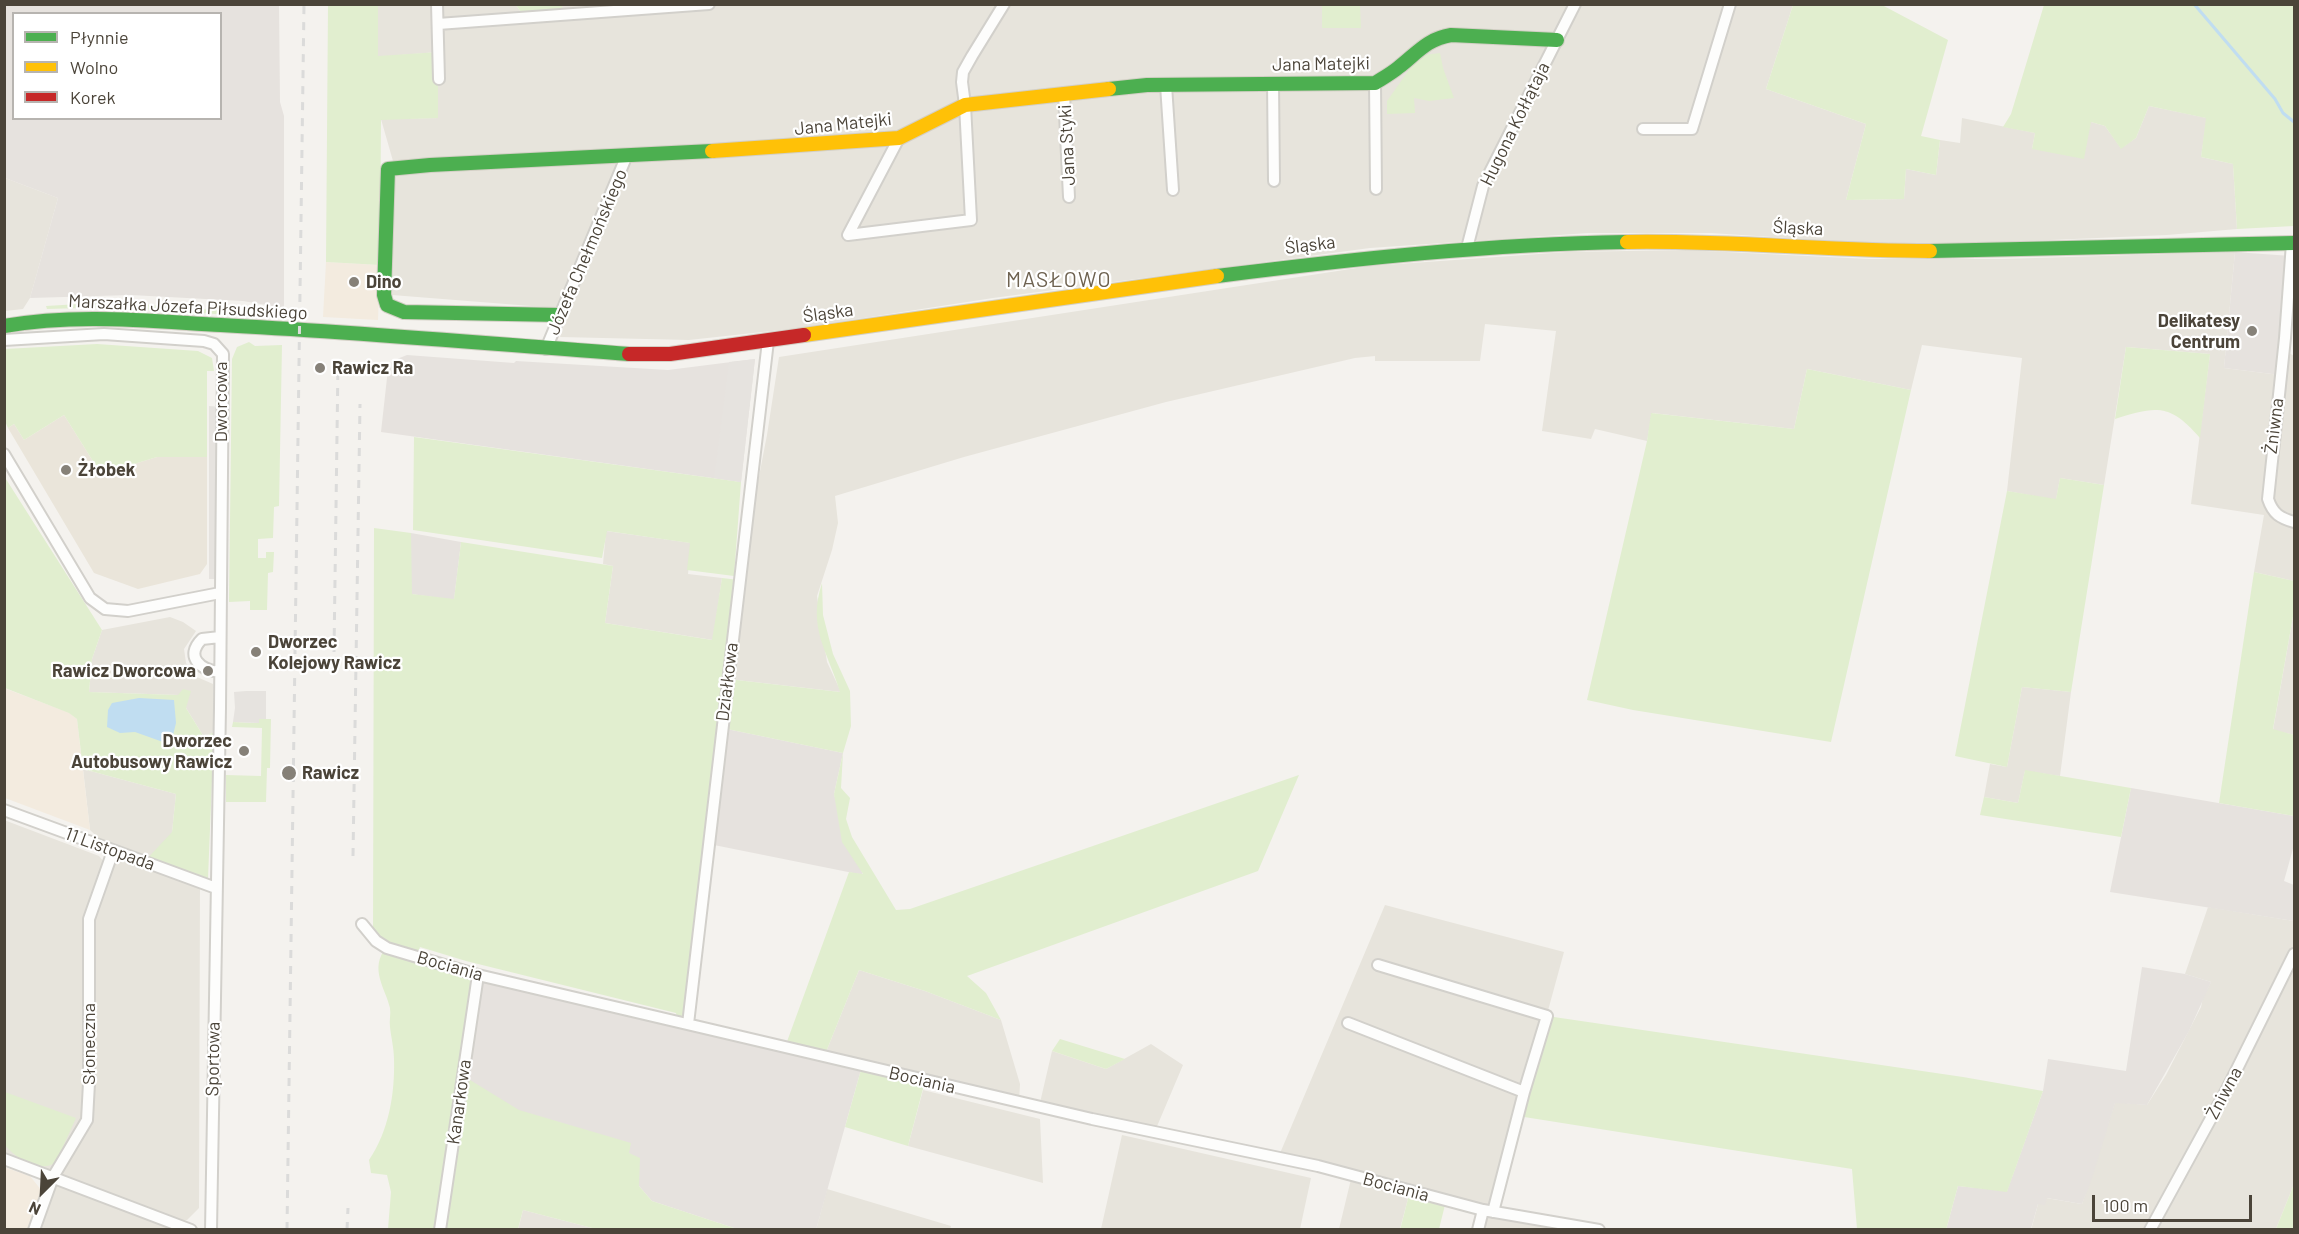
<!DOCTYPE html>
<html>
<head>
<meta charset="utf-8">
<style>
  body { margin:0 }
  #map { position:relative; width:2299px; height:1234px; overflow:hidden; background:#f4f2ee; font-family:Barlow,sans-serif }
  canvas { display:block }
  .frame { position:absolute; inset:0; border:6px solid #4b4439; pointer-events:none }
  .legend { position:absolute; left:12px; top:12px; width:210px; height:108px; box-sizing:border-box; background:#fff; border:2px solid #b7b4b0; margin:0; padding:8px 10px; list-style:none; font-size:18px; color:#4b4439 }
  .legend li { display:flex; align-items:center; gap:12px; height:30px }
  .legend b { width:30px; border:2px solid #b7b4b0 }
  .north { position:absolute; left:12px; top:1162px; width:60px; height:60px; -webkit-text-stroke:4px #fff; paint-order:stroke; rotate:204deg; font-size:16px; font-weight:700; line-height:24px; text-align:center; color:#4b4439 }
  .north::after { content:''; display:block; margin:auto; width:21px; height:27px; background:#4b4439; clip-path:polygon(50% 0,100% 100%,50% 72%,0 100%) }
  .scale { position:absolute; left:2092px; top:1195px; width:160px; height:27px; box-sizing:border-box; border:3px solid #4b4439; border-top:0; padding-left:8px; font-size:18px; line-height:21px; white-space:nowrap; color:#4b4439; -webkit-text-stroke:4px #fff; paint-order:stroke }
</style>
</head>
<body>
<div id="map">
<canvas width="2299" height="1234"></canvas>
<div class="frame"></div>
<ul class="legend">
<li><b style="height:8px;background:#4caf50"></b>Płynnie</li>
<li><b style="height:8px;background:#ffc107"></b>Wolno</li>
<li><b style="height:8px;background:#c62828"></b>Korek</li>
</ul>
<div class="north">N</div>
<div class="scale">100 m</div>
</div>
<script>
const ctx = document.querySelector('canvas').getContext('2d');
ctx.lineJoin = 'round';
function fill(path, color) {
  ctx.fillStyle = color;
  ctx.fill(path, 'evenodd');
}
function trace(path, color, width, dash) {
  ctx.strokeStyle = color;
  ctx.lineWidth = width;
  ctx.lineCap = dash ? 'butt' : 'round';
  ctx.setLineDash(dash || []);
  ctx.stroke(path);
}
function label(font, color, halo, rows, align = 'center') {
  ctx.font = font + ' Barlow,sans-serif';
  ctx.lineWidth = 4.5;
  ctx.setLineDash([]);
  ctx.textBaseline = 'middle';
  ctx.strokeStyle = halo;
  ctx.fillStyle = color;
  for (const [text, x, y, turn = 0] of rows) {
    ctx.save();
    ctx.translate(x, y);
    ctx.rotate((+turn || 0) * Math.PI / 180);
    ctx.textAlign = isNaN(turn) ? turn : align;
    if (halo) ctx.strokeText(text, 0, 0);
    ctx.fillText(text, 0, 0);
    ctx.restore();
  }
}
const residential = new Path2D(`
  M378 4 516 5 525 18 562 15V4L1793 5 1766 89 1866 124 1846 200 1904 199 1906 169 1936 175 1940 140 1960 143 1962 118 2035 133 2032 149 2091 122 2105 126 2121 148 2136 138 2149 106 2207 118 2201 157 2233 164 2237 229 2167 235 1957 244 1849 242 1711 233H1588L1370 248 993 298 799 328 689 340 560 337 569 309 392 295 393 161 381 119 438 118V52L378 57Z
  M5 178 58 198 30 298 23 309 5 311Z
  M1685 250 1869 259H2002L2235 252 2224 368 2280 375 2283 349 2294 356V581L2254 572 2264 515 2191 504 2210 354 2126 347 2104 485 2060 478 2056 500 2007 491 2022 358 1922 345 1911 390 1807 369 1794 429 1652 413 1647 441 1595 429 1591 439 1542 431 1556 331 1485 324 1480 361H1375V356L1355 358 1166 402 964 457 835 496 838 523 832 550 817 596 827 662 841 692 728 679 739 580 767 435 779 357 1370 266 1567 252Z
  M606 531 691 543 688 574 722 578 713 640 605 623 613 566 603 564Z
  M2294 611V735L2273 730Z
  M170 617 183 622 196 631 184 649 186 663 197 677 213 684 214 732 204 737 178 695 89 692 92 659 102 630Z
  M2022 687 2071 692 2060 776 2025 771 2018 803 1984 797 1990 764 2007 767Z
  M83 769 176 794 172 832 200 882 199 1208 187 1220 172 1224V1229H29L42 1191 53 1178 5 1159 4 820 99 856 103 861 84 915 89 919 112 851 90 830Z
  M1385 905 1564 952 1493 1212 1599 1229H1478L1483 1211 1410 1191 1400 1229H1339L1352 1175 1278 1158Z
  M2208 907 2294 921V1184L2276 1229 2031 1230 2038 1204 2046 1198 2082 1204 2115 1102 2147 1105 2166 1075 2201 1007 2203 997 2211 982 2185 974Z
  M859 970 925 991 1001 1020 1020 1084 1019 1102 824 1057Z
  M1151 1044 1183 1065 1155 1131 1039 1107 1052 1051 1106 1069Z
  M923 1090 1040 1119 1043 1183 908 1146Z
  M1122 1135 1311 1178 1300 1229H1101Z
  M827 1189 951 1226 950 1230H816Z
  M523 1210 596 1229 518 1230Z`);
const commercial = new Path2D(`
  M326 262 380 265 378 320 323 317Z
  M4 688 70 713 77 719 90 830 5 798Z
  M4 1167 30 1176 42 1191 29 1229H5Z`);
const industrial = new Path2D(`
  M5 5H279L280 102 284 116V308L243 301 131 295 30 298 58 198 5 178ZM14 14H220V118H14Z
  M2235 252 2291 256 2280 375 2224 368Z
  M407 355 514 363 516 361 668 370 755 359 741 482 381 432 388 369 392 361Z
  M411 533 461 542 454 600 411 594Z
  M722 728 843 753 834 794 863 875 709 844Z
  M2131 788 2294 816V845L2284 881 2294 885V921L2110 892Z
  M2142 967 2185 974 2211 982 2189 1031 2147 1105 2115 1103 2091 1181 2082 1204 2047 1198 2045 1205 2038 1204 2031 1229 1946 1230 1958 1186 2007 1191 2043 1091 2048 1059 2126 1071Z
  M478 975 862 1066 816 1230 737 1229 652 1201 639 1186 638 1170 548 1133 461 1080Z`);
const education = new Path2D(`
  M64 415 101 474 157 457H207V564L200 574 138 589 94 573 8 428 14 424 24 440Z`);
const green = new Path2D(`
  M328 5H378V56L438 52V118L381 120 380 265 326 262Z
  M516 5H562V15L525 18Z
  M1322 5H1360L1361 28H1322Z
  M1793 5H1882L1948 40 1921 136 1940 140 1936 175 1906 169 1904 199 1846 200 1866 124 1766 89Z
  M2044 5H2294V226L2237 229 2233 164 2201 157 2206 118 2149 106 2136 138 2121 149 2105 126 2091 122 2084 159 2032 149 2035 133 2003 127 2011 114Z
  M1440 53 1443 68 1454 98 1429 101 1414 98 1415 113 1387 114V101L1411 67 1424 55Z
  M113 302 253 313H276V306L284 308 286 319 115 307 47 309 46 306Z
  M249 342 255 346 282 345 279 506 274 507 273 538 258 539V558H266V552H274L273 572 268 573 267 610H250V601L229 602 232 359 237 347Z
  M97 344 198 351 212 358 214 371H207V457H157L101 474 64 415 24 440 14 424 8 428 5 421V349Z
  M2126 347 2210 354 2200 438C2170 403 2156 406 2115 419Z
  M1807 369 1911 390 1831 742 1633 710 1587 700 1647 441 1651 413 1794 429Z
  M414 437 741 482 734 576 687 570 690 543 607 531 602 558 413 530Z
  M4 476 102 630 92 659 89 692 178 695 183 689 191 691 186 708 204 737 214 732 208 878 200 882 144 862 172 832 176 794 83 769 77 719 69 713 5 688Z
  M2060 478 2104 485 2071 692 2022 687 2007 767 1955 756 2007 491 2056 499Z
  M374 528 411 533 412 594 454 599 461 542 613 566 605 623 712 640 722 578 739 580 728 679 840 692C828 652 807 628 822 583L823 615 833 654 850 691 851 726 843 753 841 788 850 798 846 819 852 837 896 910 910 909 1299 775 1258 871 967 976 986 993 1001 1020 925 991 859 970 824 1057 785 1047 849 872 863 874 842 842 834 794 843 753 722 728 688 1024 678 1022 676 1013 466 961 420 947 417 956 478 975 459 1071 470 1080 519 1110 631 1143 629 1153 640 1158 639 1186 652 1201 737 1229H596L523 1210 518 1229H388L391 1192 387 1175 371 1173 369 1160C389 1131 395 1093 394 1059 394 1048 391 1037 390 1027 389 1021 391 1014 390 1008 386 989 368 968 387 947L373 934Z
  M2254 572 2294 581V611L2273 729 2294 735V816L2219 803Z
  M259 719H271L270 768H267L266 802H226V775L261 776 262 728 232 727 233 722 258 723Z
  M2025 770 2131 788 2121 837 1980 815 1984 797 2018 803Z
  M1547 1016 1963 1077 2043 1091 2007 1192 1958 1186 1946 1230 1857 1229 1852 1169 1518 1116Z
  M1060 1039 1125 1059 1106 1069 1052 1051Z
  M862 1066 925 1081 908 1146 845 1127Z
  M5 1092 76 1118 56 1162C41 1174 15 1158 5 1145Z
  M2294 1184V1229H2276Z
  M1410 1191 1446 1201 1439 1229 1400 1230Z`);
const parking = new Path2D(`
  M755 359 741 482 714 478 729 362Z
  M209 406 222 407 218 579H209Z
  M246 691H266V719H259V723L233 722 235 708 234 692Z`);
const water = new Path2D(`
  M139 698 174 700 176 723 172 739 163 742 135 732 120 733 107 727 108 710 112 703Z`);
const stream = new Path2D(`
  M2194 4 2275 99 2283 113 2294 122`);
const street = new Path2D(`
  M437 4 439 79
  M438 24 709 4
  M1273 83 1274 181
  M1375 83 1376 189
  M1166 85 1173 190
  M1064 93 1069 197
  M1643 129H1692L1730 4
  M899 138 848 235 971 220 965 105 962 82 963 72 972 56 1004 4
  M2292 243 2285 338 2268 499C2273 514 2280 518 2294 522
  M1467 248 1483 186 1575 4
  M4 340 104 334 204 341 214 344 223 354 220 708 211 1230
  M546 349 627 155
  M4 454 90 598 105 609 128 611 220 593
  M219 672C201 670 184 657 202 639L220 637
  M4 810 216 888
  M362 924 376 941 387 948 478 975 1092 1119 1318 1166 1483 1210 1599 1230
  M1378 965 1547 1016 1524 1092
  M1348 1023 1524 1092 1493 1212
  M688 1024 768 341
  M4 1159 191 1230
  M34 1230 53 1177 87 1120 89 1083V919L113 851
  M440 1230 478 975
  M1478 1230 1483 1210
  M2150 1230 2227 1089 2294 954`);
const fast = new Path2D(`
  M1109 89 1147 85 1375 83C1383 78 1392 73 1399 67 1417 53 1427 39 1451 35L1557 40
  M1930 251 2294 243
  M1217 276C1353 259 1489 244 1627 242
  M560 315 404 312 387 305 384 295 388 169 430 165 712 151
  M4 326C76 313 149 321 221 325 357 332 493 344 629 354`);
const slow = new Path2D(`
  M712 151 899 138 965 105 1109 89
  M1627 242C1728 240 1829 251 1930 251
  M804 335 1217 276`);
const jam = new Path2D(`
  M629 354H670L804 335`);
const rail = new Path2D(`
  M334 652 338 363
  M353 856 360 404
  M287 1230 304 4
  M347 1230 348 1208`);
const markers = [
  [354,282,6,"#868178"],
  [2252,331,6,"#868178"],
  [320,368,6,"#868178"],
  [66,470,6,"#868178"],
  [256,652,6,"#868178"],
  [208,671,6,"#868178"],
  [244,751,6,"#868178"],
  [289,773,8,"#868178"]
];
const streetNames = [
  ["Jana Matejki",1321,64,-1],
  ["Jana Matejki",843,124,-6],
  ["Hugona Kołłątaja",1515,124,-64],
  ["Jana Styki",1067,145,-93],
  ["Śląska",1798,228,3],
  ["Śląska",1310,245,-7],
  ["Józefa Chełmońskiego",587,252,-67],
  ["Marszałka Józefa Piłsudskiego",188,307,3],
  ["Śląska",828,313,-8],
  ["Dworcowa",221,402,-90],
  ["Żniwna",2274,426,-83],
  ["Działkowa",727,682,-83],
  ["11 Listopada",110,849,20],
  ["Bociania",450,966,16],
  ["Słoneczna",89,1044,-90],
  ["Sportowa",213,1059,-89],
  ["Bociania",922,1080,13],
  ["Żniwna",2224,1093,-62],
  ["Kanarkowa",459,1102,-82],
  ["Bociania",1396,1187,15]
];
const poiNames = [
  ["Dino",366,282],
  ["Delikatesy",2240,321,"right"],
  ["Centrum",2240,342,"right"],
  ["Rawicz Ra",332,368],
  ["Żłobek",78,470],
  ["Dworzec",268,642],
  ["Kolejowy Rawicz",268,663],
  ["Rawicz Dworcowa",196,671,"right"],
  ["Dworzec",232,741,"right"],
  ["Autobusowy Rawicz",232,762,"right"],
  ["Rawicz",302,773]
];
const quarterNames = [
  ["MASŁOWO",1059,280]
];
fill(residential, '#e7e4dc');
fill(commercial, '#f3ebdf');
fill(industrial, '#e6e2de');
fill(education, '#eae5da');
fill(green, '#e1eecf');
fill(parking, '#e6e3df');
fill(water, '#c0ddf1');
trace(stream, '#c0ddf1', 3);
trace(street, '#d2d0cb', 14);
trace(fast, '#d3cfc5', 16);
trace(slow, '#d3cfc5', 16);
trace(jam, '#d3cfc5', 16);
trace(street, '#fdfdfc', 10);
trace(fast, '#4caf50', 14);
trace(slow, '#ffc107', 14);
trace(jam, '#c62828', 14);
trace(rail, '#dbdbda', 3, [8, 8]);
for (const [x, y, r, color] of markers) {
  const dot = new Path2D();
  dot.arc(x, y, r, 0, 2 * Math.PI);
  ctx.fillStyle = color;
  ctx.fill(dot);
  trace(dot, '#fff', 2);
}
label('18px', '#4b4439', '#fff', streetNames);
label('bold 18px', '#4b4439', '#fff', poiNames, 'left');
ctx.letterSpacing = '1.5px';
label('21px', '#6e6250', '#fff', quarterNames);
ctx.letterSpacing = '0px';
</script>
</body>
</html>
